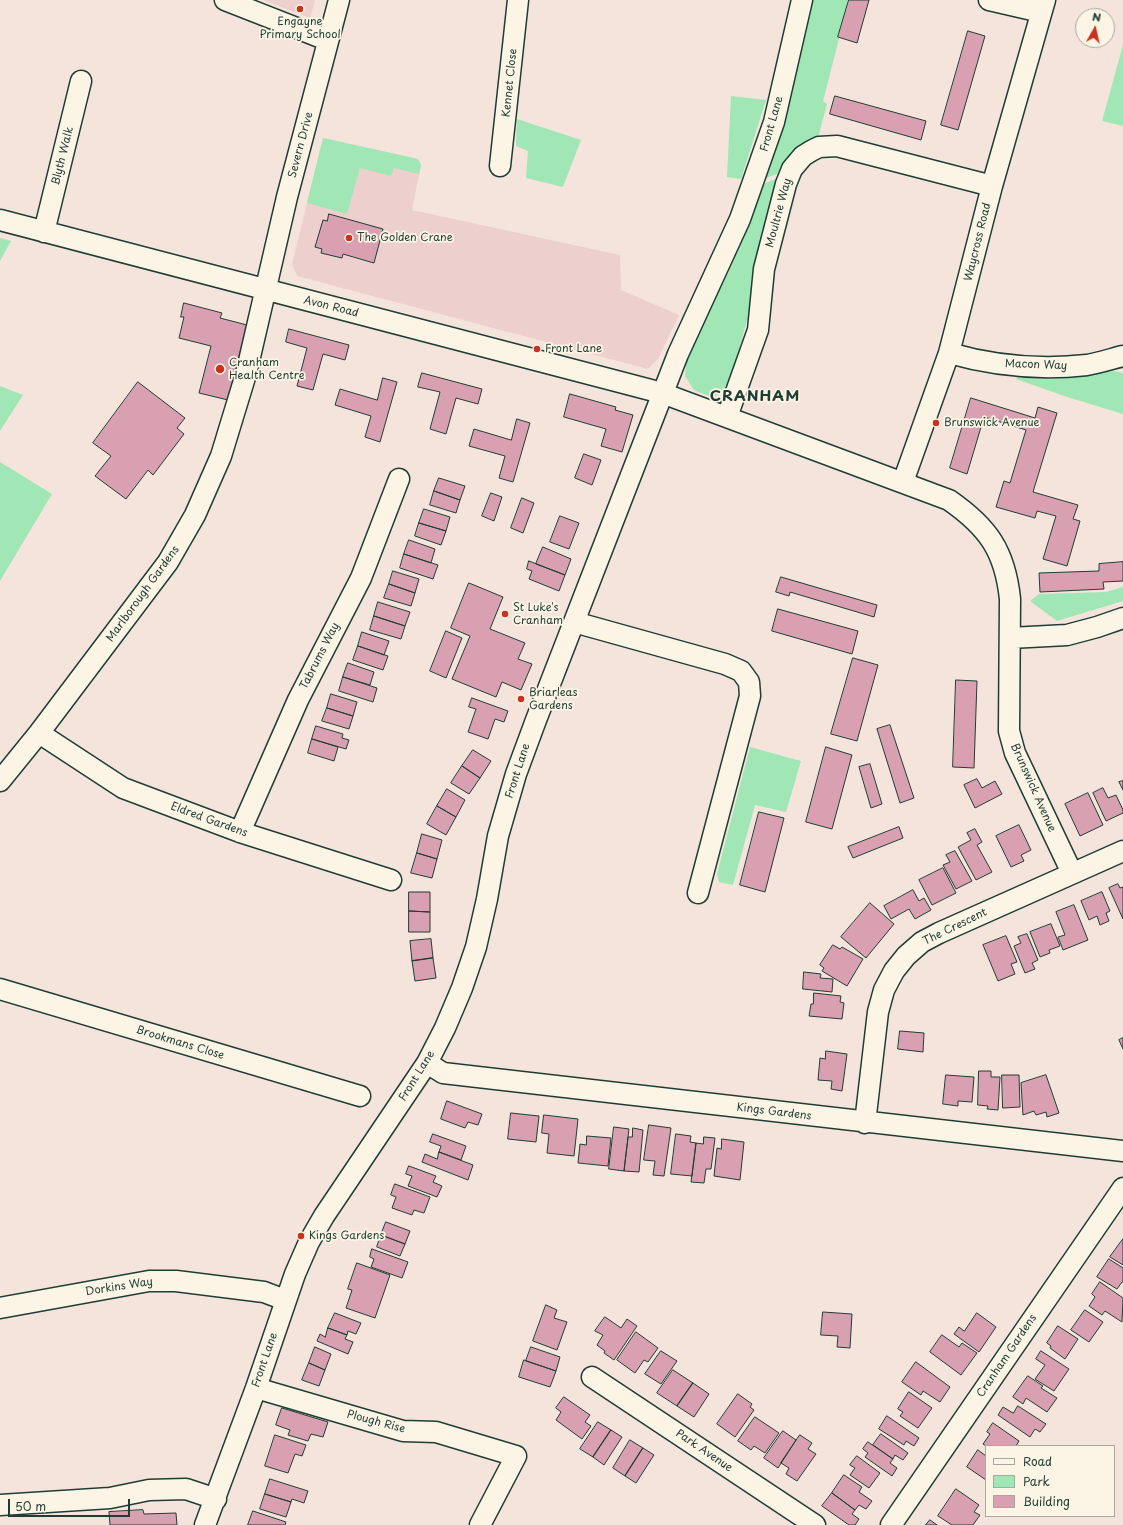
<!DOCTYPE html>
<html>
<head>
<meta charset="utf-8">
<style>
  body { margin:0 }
  #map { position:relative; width:1123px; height:1525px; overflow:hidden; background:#f5e4db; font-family:"Playpen Sans",sans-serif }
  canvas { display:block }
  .legend { position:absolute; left:985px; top:1445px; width:130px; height:72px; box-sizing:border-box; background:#fcf5e5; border:1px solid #a4ab9e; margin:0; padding:5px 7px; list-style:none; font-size:12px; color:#1f3d34 }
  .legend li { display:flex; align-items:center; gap:8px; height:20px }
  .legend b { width:20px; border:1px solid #a4ab9e }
  .north { position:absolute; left:1075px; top:8px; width:40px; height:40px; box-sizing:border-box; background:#fcf5e5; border:1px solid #a4ab9e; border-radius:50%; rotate:8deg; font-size:11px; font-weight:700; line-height:16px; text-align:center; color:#1f3d34 }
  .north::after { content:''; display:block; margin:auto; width:14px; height:18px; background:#c8321e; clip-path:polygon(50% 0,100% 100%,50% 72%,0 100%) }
  .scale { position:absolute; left:8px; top:1499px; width:122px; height:18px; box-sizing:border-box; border:2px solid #1f3d34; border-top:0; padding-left:5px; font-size:12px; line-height:14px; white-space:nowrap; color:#1f3d34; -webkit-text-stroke:3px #fcf5e5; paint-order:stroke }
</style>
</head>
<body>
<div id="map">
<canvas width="1123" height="1525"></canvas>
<ul class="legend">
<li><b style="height:5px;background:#fcf5e5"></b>Road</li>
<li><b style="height:11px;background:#a0e7b5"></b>Park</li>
<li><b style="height:11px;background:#d9a0b1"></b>Building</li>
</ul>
<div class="north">N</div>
<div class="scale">50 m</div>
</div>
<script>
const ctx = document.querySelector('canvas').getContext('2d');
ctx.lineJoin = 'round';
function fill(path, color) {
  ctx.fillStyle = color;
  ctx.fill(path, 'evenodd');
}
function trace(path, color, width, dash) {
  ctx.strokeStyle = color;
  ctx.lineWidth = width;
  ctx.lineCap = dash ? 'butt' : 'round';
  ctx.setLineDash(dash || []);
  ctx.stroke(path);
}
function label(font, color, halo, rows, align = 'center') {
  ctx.font = font + ' "Playpen Sans",sans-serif';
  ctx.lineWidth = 3.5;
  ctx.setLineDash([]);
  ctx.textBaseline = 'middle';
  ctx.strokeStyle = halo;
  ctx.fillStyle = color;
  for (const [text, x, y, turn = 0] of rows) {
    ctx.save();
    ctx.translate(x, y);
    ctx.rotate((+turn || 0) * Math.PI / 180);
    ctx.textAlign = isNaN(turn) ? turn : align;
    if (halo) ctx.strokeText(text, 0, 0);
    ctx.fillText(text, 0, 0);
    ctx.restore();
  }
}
const built = new Path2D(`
  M263 0H315L310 18Z
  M323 138 418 159 421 165 412 210 620 255 621 290 679 315 658 359 648 369 297 276 292 264Z`);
const green = new Path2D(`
  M812 0H849L823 101 827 104 818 138C798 145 789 153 780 173L763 179 782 123 799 59Z
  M1123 45V126L1102 121Z
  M731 96 766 100 741 179 727 177Z
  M517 119 581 140 563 187 526 178 528 151 516 146Z
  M323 138 418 159 421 165 419 174 394 168 391 176 360 168 347 214 307 203Z
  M781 177 761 251 748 317 728 388 713 398 694 390 685 376 687 355 729 271 763 184Z
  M0 238 11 241 0 261Z
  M1113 371 1123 373V414L1067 397 1016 379 1017 377 1051 379 1082 376Z
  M0 386 23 395 0 431Z
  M0 462 52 494 0 581Z
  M1123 587V601L1057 621 1030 601 1039 594 1106 592Z
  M750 747 801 761 786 812 755 805 733 885 719 882 717 874Z`);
const building = new Path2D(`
  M849 0H869L857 43 838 37Z
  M968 31 985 36 958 130 941 125Z
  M835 96 926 121 921 140 830 114Z
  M329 214 383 229 374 263 343 254 342 258 321 253 322 249 315 247 323 220 327 221Z
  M184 303 222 313 220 318 247 325 228 400 199 393 211 346 179 338 184 317H181Z
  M289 329 349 345 345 360 323 354 313 390 297 386 307 348 286 342Z
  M422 373 482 389 478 404 456 398 446 434 430 429 440 392 418 387Z
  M383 378 397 382 380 442 365 437 371 416 335 405 340 389 377 400Z
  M138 382 185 418 177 428 184 434 153 475 148 470 126 499 95 476 111 456 93 443Z
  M570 394 616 407 615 410 633 415 622 452 601 446 606 429 564 417Z
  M971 398 1035 418 1038 407 1057 413 1033 492 1078 505 1073 519 1080 521 1067 566 1043 559 1056 516 1037 511 1035 518 996 507 1004 481 1010 483 1026 430 984 417 967 474 950 468Z
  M517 419 530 423 513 482 499 478 505 456 469 446 474 429 511 440Z
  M584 454 601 460 592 485 575 478Z
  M439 478 465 486 460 500 434 491Z
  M434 491 460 500 456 513 430 505Z
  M491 493 502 497 494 521 482 516Z
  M522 498 534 503 523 533 511 528Z
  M424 509 450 517 446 531 419 523Z
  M560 516 579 523 569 549 550 542Z
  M419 523 446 531 441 545 415 536Z
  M409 540 435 549 431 563 404 554Z
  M543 547 571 559 565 575 536 564Z
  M404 554 438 565 433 579 400 568Z
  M529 561 565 575 559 591 529 579 532 571 527 569Z
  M1123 562V581L1103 582 1104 589 1040 592 1039 573 1099 571V564Z
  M393 571 419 579 415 593 389 584Z
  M781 577 877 605 874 617 790 592 789 596 776 592Z
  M469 583 503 597 490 629 525 643 518 659 532 664 521 690 502 682 496 697 452 679 470 636 451 628Z
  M389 584 415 593 411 606 384 598Z
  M378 602 410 612 405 626 374 616Z
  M778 609 858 631 852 654 772 631Z
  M374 616 405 626 401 639 370 630Z
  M446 631 462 638 446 678 430 671Z
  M362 632 389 641 384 655 358 646Z
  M358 646 388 656 383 670 353 660Z
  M853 658 878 665 857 741 831 734Z
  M348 663 374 672 370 685 343 677Z
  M343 677 377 688 373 702 339 691Z
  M956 680 977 681 974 768 953 767Z
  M331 694 357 702 353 716 327 708Z
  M472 698 508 711 504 722 495 719 488 739 468 732 476 709 469 707Z
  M327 708 353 716 349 729 322 721Z
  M890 725 914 798 900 803 877 729Z
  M316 726 343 734 342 738 349 740 346 749 312 739Z
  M312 739 338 747 334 761 308 753Z
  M826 747 852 755 832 829 806 822Z
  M473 750 491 761 480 778 462 766Z
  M870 764 882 804 871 808 859 767Z
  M462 766 480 778 469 794 451 783Z
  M977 779 982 788 995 781 1002 794 975 808 964 785Z
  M1123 781V790L1119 782Z
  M1103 788 1108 798 1116 795 1123 810V813L1106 821 1093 793Z
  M447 789 465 800 456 817 437 806Z
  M1088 793 1103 825 1080 836 1065 804Z
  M437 806 456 817 446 835 427 824Z
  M759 812 784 818 765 892 740 885Z
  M1019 825 1031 850 1021 855 1024 861 1011 867 996 836Z
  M899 827 903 838 853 858 848 847Z
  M975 829 982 842 977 845 992 872 976 880 958 847 971 840 967 833Z
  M422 834 442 840 437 859 417 853Z
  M955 851 972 881 956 889 943 865 950 862 946 855Z
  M417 853 437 859 432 878 411 873Z
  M943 868 956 893 932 905 919 880Z
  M1118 884 1120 888 1123 887V919L1109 888Z
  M913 890 919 901 924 898 931 910 915 919 909 909 891 919 884 906Z
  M409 892H430V912L409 911Z
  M1102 892 1110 911 1106 913 1109 921 1100 925 1097 916 1089 920 1081 901Z
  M870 903 894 924 866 958 841 937Z
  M1074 905 1088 940 1063 950 1058 937 1065 935 1056 912Z
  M409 911 430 912V932H409Z
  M1051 924 1060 946 1049 950 1050 953 1040 957 1030 932Z
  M1027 934 1038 960 1032 963 1035 969 1025 973 1014 946 1021 943 1018 937Z
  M1006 936 1017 962 1011 964 1015 974 998 981 983 945Z
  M431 939 433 958 412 961 410 941Z
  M833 945 840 949 842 947 863 959 847 986 822 971 824 968 820 965Z
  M433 958 436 978 415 981 412 961Z
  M804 972 821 974 820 978 833 979 832 992 803 989Z
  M814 993 841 996 840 1002 844 1003 842 1019 809 1016 811 1004H813Z
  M900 1031 924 1033 923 1052 898 1049Z
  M1123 1038V1049L1119 1040Z
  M826 1051 847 1054 842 1091 831 1089 832 1081 818 1080 820 1058 825 1059Z
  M979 1071H991V1077H1000L998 1110 987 1109 988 1106 978 1105Z
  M946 1075 974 1077 972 1102 958 1101V1106L943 1104Z
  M1002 1075H1019L1020 1107 1003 1108Z
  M1046 1075 1059 1113 1047 1117 1046 1112 1036 1115 1034 1111 1023 1115 1021 1083Z
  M447 1101 482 1114 478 1125 468 1122 465 1128 441 1119Z
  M511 1113 539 1116 536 1142 508 1139Z
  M544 1115 578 1119 574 1156 547 1153 549 1134 542 1133Z
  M649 1125 671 1128 664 1176 653 1175 655 1161 644 1160Z
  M614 1127 629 1129 624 1171 609 1169Z
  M633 1128 643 1130 639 1172 624 1171 628 1137H632Z
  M433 1134 466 1146 461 1160 439 1152 441 1146 430 1142Z
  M676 1134 691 1136 690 1142 696 1143 692 1176 671 1174Z
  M587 1136 611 1138 608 1166 578 1163 580 1144 586 1145Z
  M704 1137 715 1138 711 1169H706L704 1183 691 1182 696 1143 703 1144Z
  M722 1139 744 1142 740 1180 714 1176 717 1148 721 1149Z
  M439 1152 473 1165 468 1180 422 1162 425 1154 437 1159Z
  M409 1166 436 1176 433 1182 442 1186 437 1197 408 1186 412 1176 406 1174Z
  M395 1184 430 1197 424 1213 414 1210 412 1215 392 1208 396 1197 391 1195Z
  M386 1222 410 1231 405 1244 381 1235Z
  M381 1235 405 1244 400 1256 377 1247Z
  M1123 1239V1265L1110 1257Z
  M372 1249 408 1262 402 1278 371 1267 374 1259 370 1257Z
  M1109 1259 1123 1268V1282H1122L1117 1289 1097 1277Z
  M357 1263 390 1275 375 1318 346 1308 352 1290 348 1289Z
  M1100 1282 1123 1298 1122 1322 1105 1311 1102 1315 1089 1306 1095 1297 1092 1294Z
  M546 1305 557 1310 554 1318 567 1322 557 1350 533 1341Z
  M1085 1310 1103 1322 1089 1342 1071 1330Z
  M823 1312 852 1314 850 1348 837 1347 838 1336 821 1335Z
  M335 1313 361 1323 356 1334 348 1331 347 1335 328 1328Z
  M977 1313 996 1327 979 1352 954 1334 959 1327 964 1331Z
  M605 1317 621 1328 627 1319 637 1326 614 1360 604 1353 605 1351 597 1345 603 1335 595 1331Z
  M1058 1326 1078 1339 1065 1359 1050 1348 1051 1346 1047 1343Z
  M328 1328 347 1335 345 1339 353 1342 348 1354 317 1341 320 1334 325 1337Z
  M636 1332 658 1348 648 1362 644 1360 635 1373 617 1360Z
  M942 1335 959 1347 962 1343 977 1353 961 1375 930 1352Z
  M315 1347 331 1354 325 1370 309 1363Z
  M531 1347 560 1357 556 1371 526 1361Z
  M661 1351 677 1361 661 1384 645 1374Z
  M1041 1351 1069 1369 1054 1391 1035 1379 1045 1365 1036 1359Z
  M524 1360 556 1371 550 1387 519 1377Z
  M916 1362 950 1387 940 1402 923 1391 921 1395 902 1382Z
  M309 1363 325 1370 319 1386 302 1380Z
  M673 1370 693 1383 677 1406 657 1393Z
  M1028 1376 1043 1386 1041 1388 1057 1398 1047 1412 1026 1398 1023 1404 1013 1397Z
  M693 1383 709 1394 694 1417 677 1406Z
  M909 1392 932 1408 918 1428 900 1416 903 1412 898 1409Z
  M738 1394 752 1404 750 1407 754 1410 735 1437 717 1424Z
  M564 1397 590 1415 585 1422 591 1426 582 1439 556 1420 561 1412 556 1408Z
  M1018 1406 1046 1424 1040 1432 1035 1429 1030 1437 998 1415 1003 1407 1013 1413Z
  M282 1408 328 1422 323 1437 311 1434 308 1441 288 1435 290 1430 276 1425Z
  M887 1416 919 1438 914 1446 906 1441 904 1445 879 1429Z
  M755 1417 779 1433 765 1453 754 1446 751 1450 738 1441Z
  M598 1422 611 1430 593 1457 580 1449Z
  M993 1423 1019 1441 1016 1446H986L983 1444 990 1434 987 1432Z
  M611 1430 622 1437 604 1465 593 1457Z
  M783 1431 796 1440 778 1468 764 1458Z
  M881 1434 908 1453 903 1460 895 1455 893 1459 873 1445Z
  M275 1435 306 1445 302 1456 295 1454 288 1473 265 1466Z
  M800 1435 812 1443 808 1449 816 1454 797 1481 786 1474 789 1468 781 1463Z
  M630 1440 643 1448 625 1476 613 1468Z
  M868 1442 893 1459 890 1463 897 1468 892 1476 865 1457 868 1453 863 1449Z
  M643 1448 654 1455 636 1483 625 1476Z
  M978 1450 986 1456V1480L967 1467Z
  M857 1456 880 1473 869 1488 850 1475 855 1468 850 1465Z
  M844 1475 862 1487 859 1492 872 1501 866 1509 859 1505 855 1510 832 1493Z
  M270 1479 308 1491 304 1503 292 1499 291 1502 265 1494Z
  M956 1489 979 1505 974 1512 980 1515 973 1525H952L938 1516Z
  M832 1493 855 1510 852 1514 859 1519 855 1525H849L822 1506Z
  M265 1494 291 1502 286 1517 260 1509Z
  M143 1510 144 1514 176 1513 177 1525H110L109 1512Z
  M253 1511 286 1522 285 1525H248Z
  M930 1520 937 1525H926Z`);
const minor = new Path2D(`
  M225 0 327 40
  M989 0 1041 12
  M500 166 518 0
  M0 220 662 393 949 500C988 527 1005 551 1010 599L1009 731 1015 753 1072 873
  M44 232 81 81
  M949 353C994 366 1041 370 1087 365 1099 363 1111 359 1123 356
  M727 417 758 330 764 269 786 184 792 169 803 156 811 151 819 147 837 146 992 186
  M903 482 949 353 992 186 1045 0
  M574 622 725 664 741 671 749 682 750 696 698 893
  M1010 638 1067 635 1097 627 1123 618
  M39 733 123 788 240 832 391 880
  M0 781 39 733 168 562 195 515 221 456 246 374 287 197 339 0
  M240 832 298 700 361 578 399 479
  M0 989 360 1096
  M427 1063 443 1073 1123 1151
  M865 1123 878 1012 884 990 894 971 906 956 922 942 939 933 1123 851
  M0 1308 149 1281H176L264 1292 285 1300
  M592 1377 815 1525
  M256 1388 403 1431 436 1432 516 1456 480 1525
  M0 1505 110 1498 149 1490 186 1489 216 1499
  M205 1525 256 1388 295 1274 309 1242 324 1216 427 1063 445 1028 462 988 476 947 487 899 498 836 516 774 536 720 678 354 740 219 774 122 802 0
  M891 1525 1123 1188`);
const markers = [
  [300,9,4,"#c8321e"],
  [349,238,4,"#c8321e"],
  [537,349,4,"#c8321e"],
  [220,369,5,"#c8321e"],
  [936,423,4,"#c8321e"],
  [505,614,4,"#c8321e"],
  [521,699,4,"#c8321e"],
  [301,1236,4,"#c8321e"]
];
const poiNames = [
  ["Engayne",300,22,"center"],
  ["Primary School",300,35,"center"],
  ["The Golden Crane",357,238],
  ["Front Lane",545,349],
  ["Cranham",229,363],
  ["Health Centre",229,376],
  ["Brunswick Avenue",944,423],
  ["St Luke's",513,608],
  ["Cranham",513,621],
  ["Briarleas",529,693],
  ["Gardens",529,706],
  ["Kings Gardens",309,1236]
];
const streetNames = [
  ["Kennet Close",510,83,-84],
  ["Front Lane",772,124,-74],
  ["Severn Drive",301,145,-75],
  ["Blyth Walk",63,156,-76],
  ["Moultrie Way",779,213,-75],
  ["Waycross Road",978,242,-76],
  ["Avon Road",331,307,14],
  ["Macon Way",1036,365,2],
  ["Marlborough Gardens",143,594,-54],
  ["Tabrums Way",320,656,-63],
  ["Front Lane",518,771,-72],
  ["Brunswick Avenue",1033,788,66],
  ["Eldred Gardens",209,820,20],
  ["The Crescent",955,927,-26],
  ["Brookmans Close",180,1043,17],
  ["Front Lane",417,1076,-58],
  ["Kings Gardens",774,1112,7],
  ["Dorkins Way",119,1287,-9],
  ["Cranham Gardens",1007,1356,-56],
  ["Front Lane",265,1360,-71],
  ["Plough Rise",376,1422,15],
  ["Park Avenue",704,1451,34]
];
const districtNames = [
  ["CRANHAM",755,397]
];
fill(built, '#edd0ce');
fill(green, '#a0e7b5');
fill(building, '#d9a0b1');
trace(building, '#1f3d34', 1);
trace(minor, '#1f3d34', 23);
trace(minor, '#fcf5e5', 20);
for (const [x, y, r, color] of markers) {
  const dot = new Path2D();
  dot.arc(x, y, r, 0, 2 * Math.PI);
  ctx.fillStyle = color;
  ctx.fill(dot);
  trace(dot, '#fcf5e5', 1.5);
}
label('11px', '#1f3d34', '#fcf5e5', poiNames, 'left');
label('11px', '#1f3d34', '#fcf5e5', streetNames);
ctx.letterSpacing = '1px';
label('bold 15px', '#1f3d34', '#fcf5e5', districtNames);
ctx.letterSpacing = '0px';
</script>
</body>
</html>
